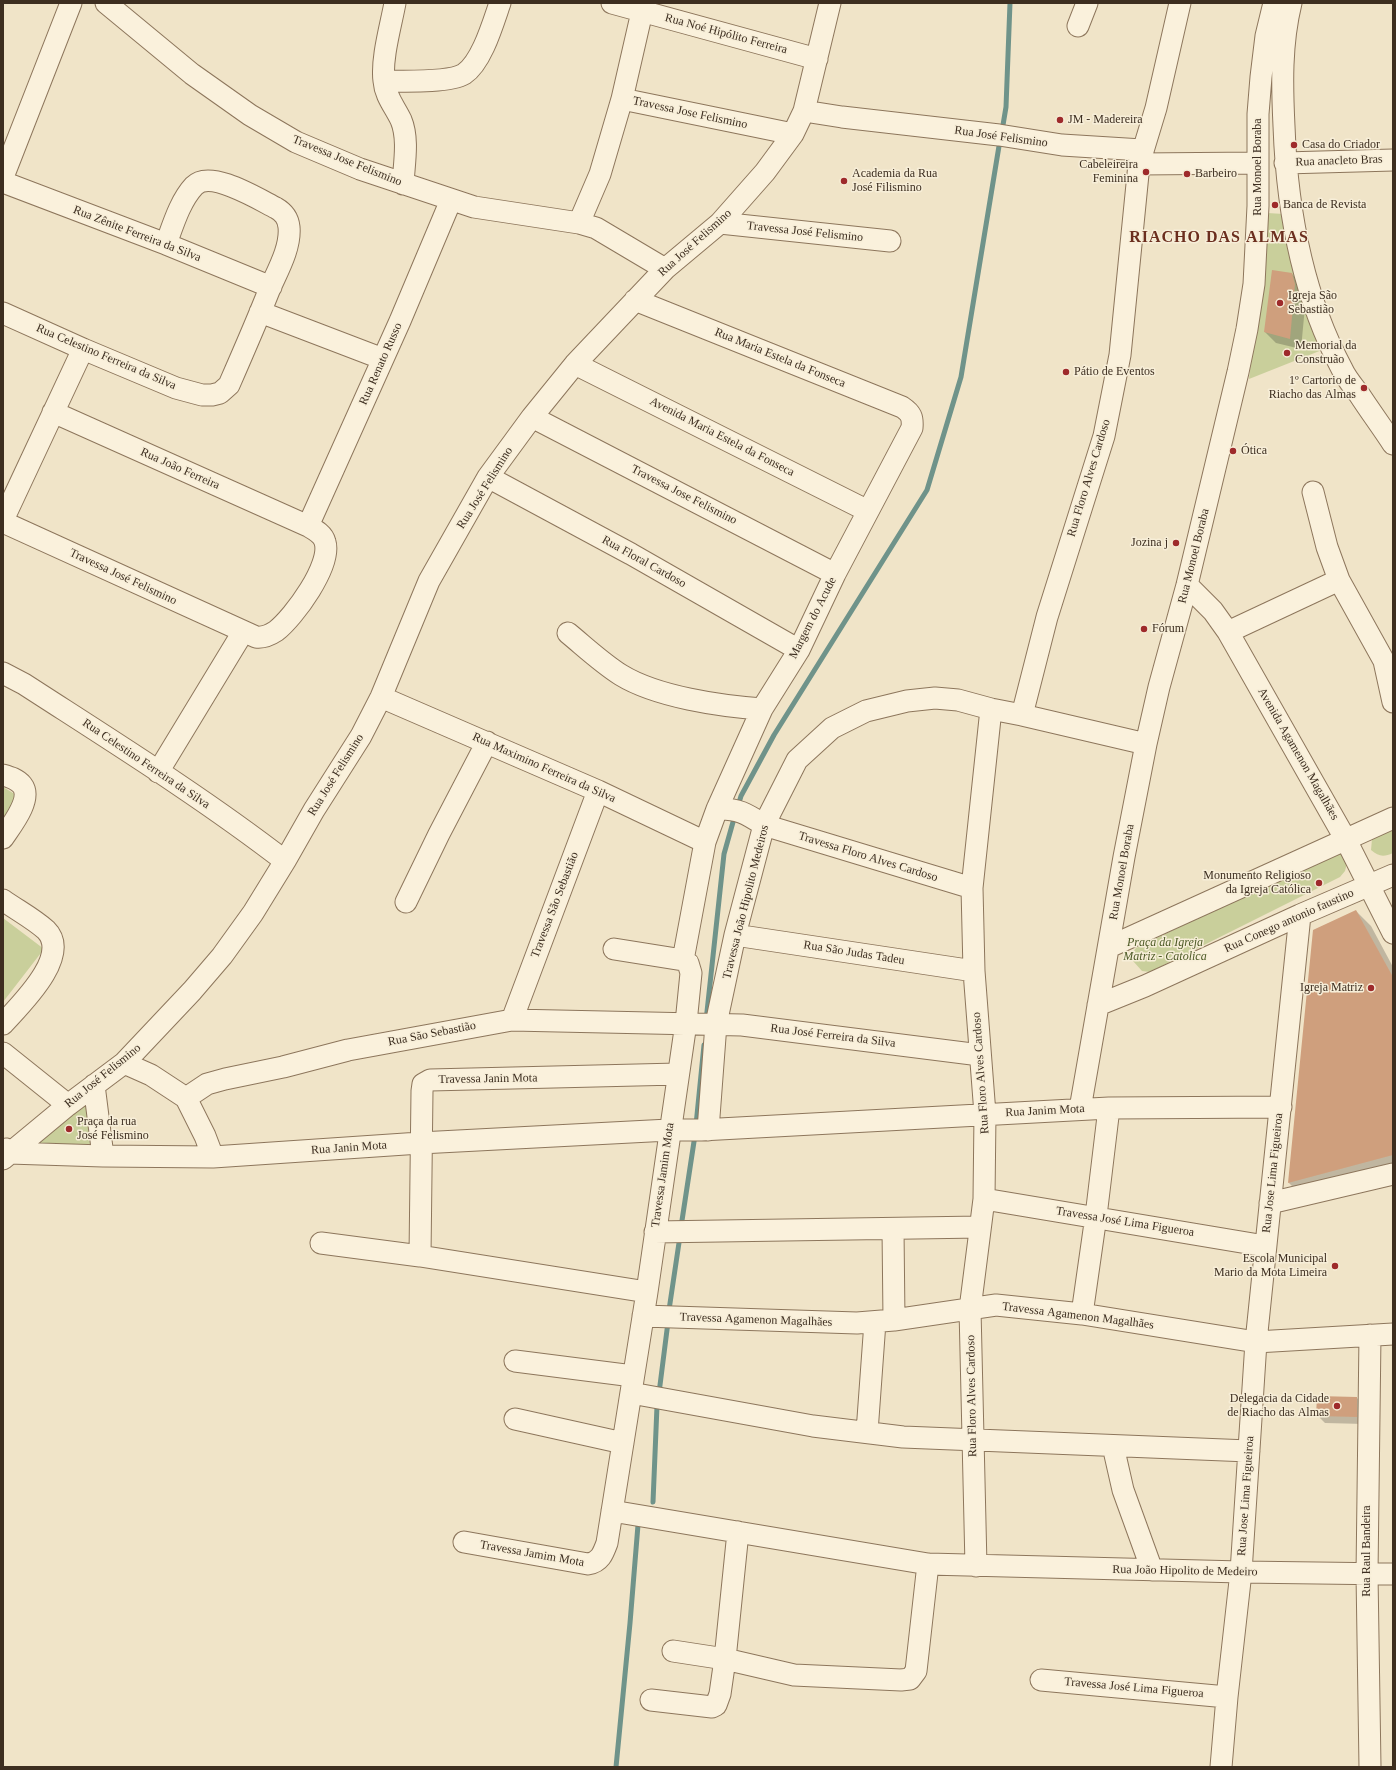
<!DOCTYPE html>
<html>
<head>
<meta charset="utf-8">
<style>
  body { margin:0 }
  #map { position:relative; width:1396px; height:1770px; overflow:hidden; background:#f0e4c8; font-family:"Times New Roman",serif }
  canvas { display:block }
  .frame { position:absolute; inset:0; border:4px solid #3d2e20; pointer-events:none }
</style>
</head>
<body>
<div id="map">
<canvas width="1396" height="1770"></canvas>
<div class="frame"></div>
</div>
<script>
const ctx = document.querySelector('canvas').getContext('2d');
ctx.lineJoin = 'round';
function fill(path, color) {
  ctx.fillStyle = color;
  ctx.fill(path, 'evenodd');
}
function trace(path, color, width, dash) {
  ctx.strokeStyle = color;
  ctx.lineWidth = width;
  ctx.lineCap = dash ? 'butt' : 'round';
  ctx.setLineDash(dash || []);
  ctx.stroke(path);
}
function label(font, color, halo, rows, align = 'center') {
  ctx.font = font + ' "Times New Roman",serif';
  ctx.lineWidth = 3;
  ctx.setLineDash([]);
  ctx.textBaseline = 'middle';
  ctx.strokeStyle = halo;
  ctx.fillStyle = color;
  for (const [text, x, y, turn = 0] of rows) {
    ctx.save();
    ctx.translate(x, y);
    ctx.rotate((+turn || 0) * Math.PI / 180);
    ctx.textAlign = isNaN(turn) ? turn : align;
    if (halo) ctx.strokeText(text, 0, 0);
    ctx.fillText(text, 0, 0);
    ctx.restore();
  }
}
const green = new Path2D(`
  M1267 213 1284 214 1322 350 1249 379Z
  M3 787 18 796 3 822Z
  M1393 826V853C1384 857 1379 857 1371 850L1372 839Z
  M1344 852 1348 859 1345 871 1340 877 1150 972 1142 971 1133 961 1131 954 1136 948 1333 853Z
  M3 918 44 949 3 1002Z
  M86 1095 90 1144 33 1145Z`);
const shadow = new Path2D(`
  M1292 274 1303 286 1306 296 1301 349 1276 343 1265 332Z
  M1356 911 1371 926 1393 967V1174L1304 1198 1289 1183 1314 930Z
  M1357 1398 1364 1405V1424L1325 1423 1317 1415Z`);
const stream = new Path2D(`
  M1002 131 1006 107 1010 3
  M738 806 741 796 774 735 927 490 961 377 1000 140
  M706 1021 724 854 735 815
  M696 1125 704 1045
  M681 1227 695 1135
  M669 1310 680 1236
  M659 1393 668 1322
  M653 1502 657 1406
  M616 1767 630 1623 638 1525`);
const building = new Path2D(`
  M1272 270 1292 273 1295 284 1290 339 1264 332Z
  M1356 910 1393 977V1155L1288 1183 1313 930Z
  M1317 1396 1357 1397V1417L1316 1416Z`);
const minor = new Path2D(`
  M106 3 192 74 250 115 296 142 360 169 474 207 579 223 596 228 665 269
  M395 3C391 25 381 59 384 81 385 96 395 107 401 120 409 139 404 164 403 184
  M612 3 817 59
  M1291 3C1281 44 1282 85 1284 126 1287 211 1302 294 1342 369 1346 378 1353 386 1359 394 1370 411 1382 427 1393 444
  M1078 26 1087 3
  M384 81C402 81 449 83 464 74 482 62 493 23 500 3
  M622 99 644 3
  M804 111 842 117 999 135 1062 145 1142 150
  M1285 163 1393 160
  M1139 164 1258 163
  M3 177 71 3
  M3 182 166 244 271 287
  M579 223 600 174 622 99 793 134
  M720 223 890 241
  M635 300 902 407C911 413 913 417 912 428L835 574 799 650 762 709 717 809
  M260 312 383 359
  M3 313 83 349 176 388 202 395H212L220 393 229 385C243 353 257 321 270 288 278 270 291 247 289 227 288 217 283 212 276 208 258 199 210 169 194 186 180 201 173 225 166 244
  M575 364 868 511
  M532 417 835 574
  M488 477 631 554 799 650
  M3 520 83 349
  M3 522 256 637C264 638 270 635 276 631 294 617 332 565 325 542 323 534 315 530 308 526L53 412
  M308 526 400 321 451 200
  M1339 580 1384 661 1393 702
  M1187 585 1213 611 1228 632 1346 840 1393 933
  M1228 632 1339 580 1327 547 1313 492
  M568 633C585 647 602 663 621 675 657 697 720 706 762 709
  M3 673 24 684C112 741 202 797 285 861
  M381 697 598 791 705 842
  M1022 715 1047 617 1104 436 1120 355 1139 164 1156 108 1180 3
  M158 772 243 632
  M3 775C10 777 17 779 22 785 33 799 11 826 3 838
  M3 900C17 910 34 919 46 930 72 956 19 1006 3 1024
  M406 902 439 834 487 742
  M735 935 974 971
  M1109 947 1393 818
  M683 960 705 842 717 809C738 808 747 814 764 825L972 888
  M1098 1005 1145 986 1300 915 1393 875
  M512 1020 598 791
  M3 1053 68 1105
  M124 1063 151 1075 186 1098 205 1136 213 1157
  M94 1085 103 1156
  M186 1098 207 1084 225 1079 283 1067 348 1050 512 1020 742 1025 980 1055
  M1080 1109 1124 857 1146 744 1159 687 1187 585 1238 372 1247 329 1254 284 1258 206V114L1261 77 1266 36 1274 3
  M708 1130 716 1024 735 935 764 825 797 760 832 728 866 711 907 701 935 698 958 700 991 709
  M6 1149 9 1153 103 1156 213 1157 420 1143 669 1130H701L1109 1108 1281 1107
  M3 1159 68 1105 124 1063 192 991 222 956 253 913 285 861 314 810 361 736 381 697 429 581 488 477 532 417 575 364 665 269 720 223 765 172 793 134 804 111 830 3
  M984 1199 1265 1246
  M1270 1203 1393 1174
  M893 1229 894 1320
  M655 1232 980 1227
  M321 1243 420 1256 647 1292
  M420 1256 422 1091 423 1084 430 1080 678 1074
  M1082 1314 1096 1216 1109 1108
  M643 1316 857 1323 894 1320 996 1305 1082 1314 1256 1342 1393 1334
  M515 1361 633 1376
  M631 1393 813 1426 903 1437 1249 1451
  M515 1419 623 1443
  M867 1432 875 1322
  M1113 1446 1123 1490 1152 1570
  M612 1511 928 1564 1241 1572 1393 1574
  M464 1542 588 1564C600 1562 603 1554 607 1543L647 1292 686 1023 691 973 688 963 683 960 614 949
  M976 1566 970 1309 984 1199 985 1114 974 971 972 888 991 709 1022 715 1146 744
  M673 1651 725 1659 794 1675 901 1680 910 1679 916 1671 928 1564
  M1041 1680 1227 1697
  M651 1700 712 1707 716 1705 720 1694 725 1659 738 1532
  M1221 1767 1227 1697 1241 1572 1256 1342 1300 915
  M1370 1767 1367 1574 1370 1335`);
const markers = [
  [1060,120,4,"#9e2a2b"],
  [1294,145,4,"#9e2a2b"],
  [1146,172,4,"#9e2a2b"],
  [1187,174,4,"#9e2a2b"],
  [844,181,4,"#9e2a2b"],
  [1275,205,4,"#9e2a2b"],
  [1280,303,4,"#9e2a2b"],
  [1287,353,4,"#9e2a2b"],
  [1066,372,4,"#9e2a2b"],
  [1364,388,4,"#9e2a2b"],
  [1233,451,4,"#9e2a2b"],
  [1176,543,4,"#9e2a2b"],
  [1144,629,4,"#9e2a2b"],
  [1319,883,4,"#9e2a2b"],
  [1371,988,4,"#9e2a2b"],
  [69,1129,4,"#9e2a2b"],
  [1335,1266,4,"#9e2a2b"],
  [1337,1406,4,"#9e2a2b"]
];
const streetNames = [
  ["Rua Noé Hipólito Ferreira",726,34,15],
  ["Travessa Jose Felismino",690,113,12],
  ["Rua José Felismino",1001,137,8],
  ["Travessa Jose Felismino",347,161,22],
  ["Rua anacleto Bras",1339,161,-2],
  ["Rua Monoel Boraba",1258,167,-90],
  ["Travessa José Felismino",805,232,6],
  ["Rua Zênite Ferreira da Silva",137,234,21],
  ["Rua José Felismino",695,243,-42],
  ["Rua Celestino Ferreira da Silva",106,357,23],
  ["Rua Maria Estela da Fonseca",780,358,22],
  ["Rua Renato Russo",381,364,-66],
  ["Avenida Maria Estela da Fonseca",722,437,27],
  ["Rua João Ferreira",180,469,24],
  ["Rua Floro Alves Cardoso",1089,478,-73],
  ["Rua José Felismino",485,488,-58],
  ["Travessa Jose Felismino",684,495,27],
  ["Rua Monoel Boraba",1194,556,-76],
  ["Rua Floral Cardoso",644,562,29],
  ["Travessa José Felismino",123,577,25],
  ["Margem do Acude",813,618,-63],
  ["Avenida Agamenon Magalhães",1298,754,60],
  ["Rua Celestino Ferreira da Silva",146,764,34],
  ["Rua Maximino Ferreira da Silva",544,768,24],
  ["Rua José Felismino",336,775,-58],
  ["Travessa Floro Alves Cardoso",868,857,17],
  ["Rua Monoel Boraba",1122,872,-80],
  ["Travessa João Hipolito Medeiros",746,902,-76],
  ["Travessa São Sebastião",555,905,-69],
  ["Rua Conego antonio faustino",1289,921,-24],
  ["Rua São Judas Tadeu",854,953,9],
  ["Rua São Sebastião",432,1034,-11],
  ["Rua José Ferreira da Silva",833,1036,7],
  ["Rua Floro Alves Cardoso",981,1073,-94],
  ["Rua José Felismino",103,1076,-39],
  ["Travessa Janin Mota",488,1079,-1],
  ["Rua Janim Mota",1045,1111,-3],
  ["Rua Janin Mota",349,1148,-4],
  ["Rua Jose Lima Figueiroa",1273,1173,-84],
  ["Travessa Jamim Mota",663,1175,-82],
  ["Travessa José Lima Figueroa",1125,1222,9],
  ["Travessa Agamenon Magalhães",1078,1316,7],
  ["Travessa Agamenon Magalhães",756,1320,2],
  ["Rua Floro Alves Cardoso",972,1396,-91],
  ["Rua Jose Lima Figueiroa",1246,1496,-86],
  ["Rua Raul Bandeira",1367,1551,-90],
  ["Travessa Jamim Mota",532,1554,10],
  ["Rua João Hipolito de Medeiro",1185,1571,1],
  ["Travessa José Lima Figueroa",1134,1688,5]
];
const poiNames = [
  ["JM - Madereira",1068,120],
  ["Casa do Criador",1302,145],
  ["Cabeleireira",1138,165,"right"],
  ["Feminina",1138,179,"right"],
  ["Academia da Rua",852,174],
  ["José Filismino",852,188],
  ["Barbeiro",1195,174],
  ["Banca de Revista",1283,205],
  ["Igreja São",1288,296],
  ["Sebastião",1288,310],
  ["Memorial da",1295,346],
  ["Construão",1295,360],
  ["Pátio de Eventos",1074,372],
  ["1º Cartorio de",1356,381,"right"],
  ["Riacho das Almas",1356,395,"right"],
  ["Ótica",1241,451],
  ["Jozina j",1168,543,"right"],
  ["Fórum",1152,629],
  ["Monumento Religioso",1311,876,"right"],
  ["da Igreja Católica",1311,890,"right"],
  ["Igreja Matriz",1363,988,"right"],
  ["Praça da rua",77,1122],
  ["José Felismino",77,1136],
  ["Escola Municipal",1327,1259,"right"],
  ["Mario da Mota Limeira",1327,1273,"right"],
  ["Delegacia da Cidade",1329,1399,"right"],
  ["de Riacho das Almas",1329,1413,"right"]
];
const parkNames = [
  ["Praça da Igreja",1165,943],
  ["Matriz - Catolica",1165,957]
];
const districtNames = [
  ["RIACHO DAS ALMAS",1219,238]
];
fill(green, '#c9cf9b');
fill(shadow, '#0003');
trace(stream, '#6f938a', 5);
fill(building, '#cf9f7d');
trace(minor, '#8d765c', 23);
trace(minor, '#faf1dc', 21);
for (const [x, y, r, color] of markers) {
  const dot = new Path2D();
  dot.arc(x, y, r, 0, 2 * Math.PI);
  ctx.fillStyle = color;
  ctx.fill(dot);
  trace(dot, '#f7eed8', 1.5);
}
label('12px', '#3d2e20', '#f7eed8', streetNames);
label('12px', '#3d2e20', '#f7eed8', poiNames, 'left');
label('italic 12px', '#4d5a26', '#f7eed8', parkNames);
ctx.letterSpacing = '1px';
label('bold 16px', '#6b2e1e', '#f7eed8', districtNames);
ctx.letterSpacing = '0px';
</script>
</body>
</html>
